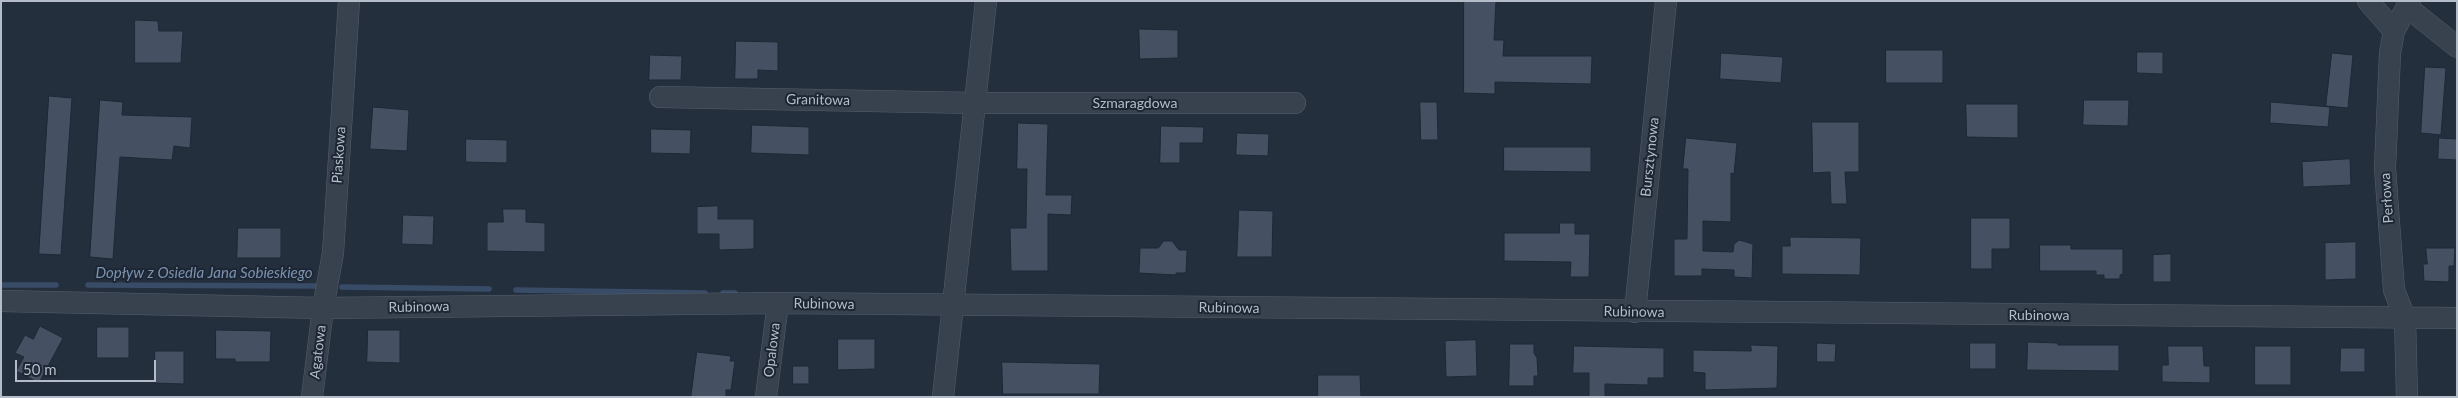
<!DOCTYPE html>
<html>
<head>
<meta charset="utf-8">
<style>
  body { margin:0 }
  #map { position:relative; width:2458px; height:398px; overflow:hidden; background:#242f3e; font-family:Lato,sans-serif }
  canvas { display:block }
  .frame { position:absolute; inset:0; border:2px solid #b4bcc9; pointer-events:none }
  .scale { position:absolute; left:15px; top:360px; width:141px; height:22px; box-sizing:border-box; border:2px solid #b4bcc9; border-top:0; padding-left:6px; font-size:15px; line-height:18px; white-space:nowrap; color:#b4bcc9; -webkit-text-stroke:4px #1d2633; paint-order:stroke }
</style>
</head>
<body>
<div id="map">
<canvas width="2458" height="398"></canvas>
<div class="frame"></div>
<div class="scale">50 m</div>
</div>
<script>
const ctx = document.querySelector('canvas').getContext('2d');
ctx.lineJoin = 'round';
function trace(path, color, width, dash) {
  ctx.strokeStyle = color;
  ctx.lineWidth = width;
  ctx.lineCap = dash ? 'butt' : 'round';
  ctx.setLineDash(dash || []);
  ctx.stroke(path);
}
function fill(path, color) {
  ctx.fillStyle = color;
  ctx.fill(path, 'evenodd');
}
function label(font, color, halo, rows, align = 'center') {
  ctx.font = font + ' Lato,sans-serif';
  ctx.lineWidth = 4;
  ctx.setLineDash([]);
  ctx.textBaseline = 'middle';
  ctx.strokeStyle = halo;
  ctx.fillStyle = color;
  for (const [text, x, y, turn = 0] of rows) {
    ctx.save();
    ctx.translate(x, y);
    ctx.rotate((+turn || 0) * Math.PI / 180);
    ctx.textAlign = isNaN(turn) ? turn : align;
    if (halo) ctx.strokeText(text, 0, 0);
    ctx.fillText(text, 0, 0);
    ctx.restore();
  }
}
const stream = new Path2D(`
  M1 285H56
  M88 285 321 286
  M342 287 489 289
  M516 290 705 293
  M723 293H735`);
const building = new Path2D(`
  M1464 1H1496L1494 40H1504L1503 56H1592L1591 84 1495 82V94L1464 93Z
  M135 20 158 21 159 31H183L181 63H135Z
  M1139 29 1178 30V58L1140 59Z
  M736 41 778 42V71L758 70V79H735Z
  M1886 50H1943V83H1886Z
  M2137 52H2163V74L2137 73Z
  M1721 53 1783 57 1781 83 1720 79Z
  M2332 53 2353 55 2348 108 2326 106Z
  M650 55 682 56 681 80H649Z
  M2425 67 2446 68 2441 135 2421 133Z
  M49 96 72 98 61 255 39 254Z
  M100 100 123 102 122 115 192 117 190 148 174 146 172 160 120 157 113 259 90 257Z
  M2084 100H2129L2128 126 2083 125Z
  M1420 102H1437L1438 140H1421Z
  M2271 102 2330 107 2328 127 2270 123Z
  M1966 104H2018V138L1967 137Z
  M373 107 409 110 407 151 370 149Z
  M1812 122H1859V172H1845L1847 204H1831L1830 172 1813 173Z
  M1018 123 1048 124 1046 195H1072L1071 215 1048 214V271H1011L1010 228H1026L1027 169H1017Z
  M752 125 809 127V155L751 153Z
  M1161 126 1204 127 1203 143H1180V163H1160Z
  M651 129 691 130 690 154 651 153Z
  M1237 133 1269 134 1268 156 1236 155Z
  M1686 138 1737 143 1734 174 1731 173V222L1703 221V251L1733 252 1734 244 1739 240 1753 244 1752 278 1734 277V270L1702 269V276H1674V239H1687L1688 169H1683Z
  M2439 138 2457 139V160L2438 159Z
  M466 139 507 140V163L466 162Z
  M1504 147H1591V172L1504 171Z
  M2350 159 2351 185 2303 187 2302 162Z
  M718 206V219H754V249L719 250V234H697V207Z
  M503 209H526V222L545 223V252L487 251V222H503Z
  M1239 210 1273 211 1272 257H1237Z
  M403 215 434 216 433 245 402 244Z
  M1971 218H2010V249H1992V269H1971Z
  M1560 223H1575V234H1590L1589 277H1570L1571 262 1504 261V233H1559Z
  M238 228H281V258H237Z
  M1790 237 1861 238 1860 275 1782 274V246H1790Z
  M1164 241H1172L1179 250H1187L1186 273H1176V275L1139 273 1140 248H1158Z
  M2356 242V279L2325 280V243Z
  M2040 245H2071V249H2123V274L2120 275V279H2104V275H2096V271H2040Z
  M2426 248H2455L2454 266H2449V282L2424 281 2423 264H2427Z
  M2171 254V282H2153V255Z
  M40 326 63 338 39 383 16 371 24 357 15 353 25 335 33 339Z
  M97 327H129V358H97Z
  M216 330 271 331 270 362H235V359H216Z
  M368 330H400V363L367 362Z
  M838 339H875V369L838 370Z
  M1476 340 1477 376 1446 377 1445 341Z
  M2028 342 2058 343V345H2119V371L2027 370Z
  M1817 343 1836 344 1835 362H1817Z
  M1970 343H1996V369H1970Z
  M1510 344H1534V353L1537 358 1538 376H1534V386H1509Z
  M1751 345 1778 346 1777 388 1705 390V373L1693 372V350L1751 351Z
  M1574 346 1664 348V378H1648V385L1605 384V397H1589V373H1573Z
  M2168 346H2203L2204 366H2210V383L2162 382V365H2168Z
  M2255 346H2291V385H2255Z
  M2341 348H2365V372H2340Z
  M155 351H184V384L155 383Z
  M697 352 731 356 730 361H735L731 390H726V397H691Z
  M1002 362 1100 364 1099 394H1003Z
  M793 366H809V384H793Z
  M1318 375H1360L1361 397H1318Z`);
const street = new Path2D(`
  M2368 1 2394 31
  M2407 7 2457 47
  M660 97 975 103H1295
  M1 301 323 308 778 303 2457 318
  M1635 312 1666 1
  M312 397 323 308 333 253 349 1
  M766 397 778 303
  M943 397 986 1
  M2407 397 2405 318 2394 290 2385 168 2390 53 2394 31 2410 1`);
const streetNames = [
  ["Granitowa",818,100,1],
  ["Szmaragdowa",1135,103],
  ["Piaskowa",339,155,-86],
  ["Bursztynowa",1650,157,-84],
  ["Perłowa",2387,198,-94],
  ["Rubinowa",824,304,1],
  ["Rubinowa",419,307,-1],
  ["Rubinowa",1229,308,1],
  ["Rubinowa",1634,312,1],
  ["Rubinowa",2039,315],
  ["Opalowa",772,350,-83],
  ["Agatowa",318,352,-83]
];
const waterNames = [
  ["Dopływ z Osiedla Jana Sobieskiego",204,273]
];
trace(stream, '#394c67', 5.5);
fill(building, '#455162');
trace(building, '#1f2835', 1);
trace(street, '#565f6c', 22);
trace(street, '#38414e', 21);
label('14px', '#b4bcc9', '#1d2633', streetNames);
label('italic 15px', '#7c92b1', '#1d2633', waterNames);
</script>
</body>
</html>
